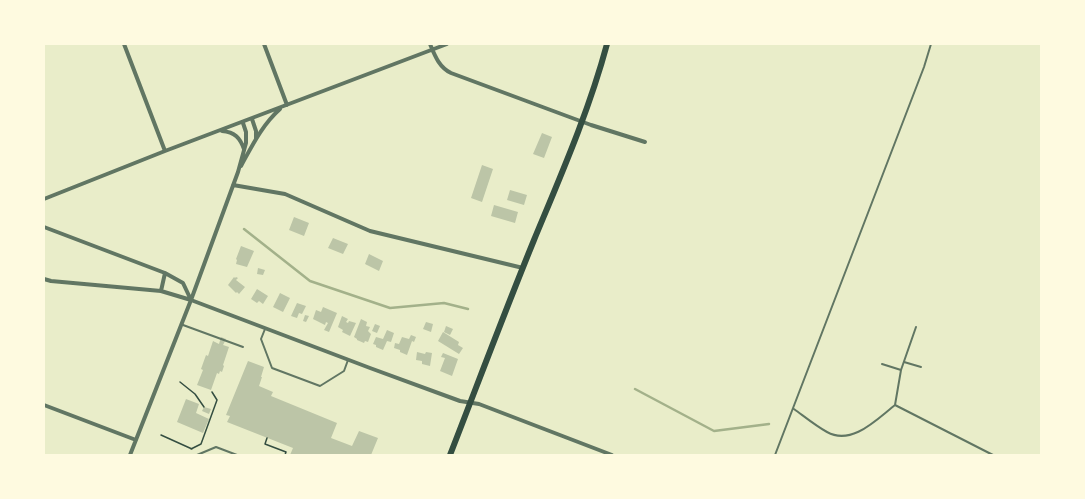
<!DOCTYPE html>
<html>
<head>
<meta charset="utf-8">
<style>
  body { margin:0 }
  #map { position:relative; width:1085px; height:499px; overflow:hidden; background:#e9edc9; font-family:Arial,sans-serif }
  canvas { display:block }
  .frame { position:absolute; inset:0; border:45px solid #fefae0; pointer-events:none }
</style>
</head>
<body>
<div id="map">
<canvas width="1085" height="499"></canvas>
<div class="frame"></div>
</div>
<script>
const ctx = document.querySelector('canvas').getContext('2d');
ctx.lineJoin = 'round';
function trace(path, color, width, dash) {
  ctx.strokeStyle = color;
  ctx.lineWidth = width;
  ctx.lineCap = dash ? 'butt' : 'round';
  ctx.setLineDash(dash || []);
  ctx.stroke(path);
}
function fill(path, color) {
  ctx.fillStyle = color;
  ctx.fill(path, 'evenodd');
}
const stream = new Path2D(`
  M244 229 310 281 390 308 444 303 468 309
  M635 389 714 431 769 424`);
const building = new Path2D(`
  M542 133 552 137 544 158 533 154Z
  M482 165 493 169 482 202 471 198Z
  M510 190 527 195 524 205 507 200Z
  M494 205 518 212 515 223 491 216Z
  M294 217 309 223 304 236 289 230Z
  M333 238 348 244 343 254 328 248Z
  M241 246 254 251 247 267 236 264 237 260 236 259Z
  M369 254 383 261 379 271 365 264Z
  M258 268 265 270 263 275 257 274Z
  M234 277 235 278 236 277 238 278 236 280 245 287 239 294 237 292 236 293 228 285Z
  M257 289 268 296 263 304 259 301 257 303 251 299Z
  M280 293 290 298 283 312 273 307Z
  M297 303 306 306 302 314 299 313 297 318 291 316Z
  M323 307 337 313 329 332 324 330 328 323 326 322 325 325 313 319 316 310 321 312Z
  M305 315 309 316 306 322 303 321Z
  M342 316 348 319 346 322 348 323 349 321 356 323 350 336 342 332 343 330 338 327Z
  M361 319 367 322 366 326 370 327 368 331 371 334 368 342 365 341 364 343 357 340V339L354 337Z
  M426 322 433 324 431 332 423 329Z
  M375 324 380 326 377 333 372 331Z
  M446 326 453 329 450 335 444 332Z
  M387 330 394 333 391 342 387 341 383 350 376 347V345L373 344 376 337 383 339Z
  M443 332 459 342 458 345 463 348 459 354 438 341Z
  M411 335 416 337 414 342 412 341 407 355 400 352V350L394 348 395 343 399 344 402 337 409 339Z
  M221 337 226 339 223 345 229 347 223 365 224 366 222 372 220 371 219 374 217 373 211 390 197 385 203 370 201 369 206 355 208 356 213 341 219 344Z
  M417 352 425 354 426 352 432 353 430 366 422 364V361L416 360Z
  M443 353 458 359 452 376 440 371 445 358 441 357Z
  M248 361 264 367 261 377H262L259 386 273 392 271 396 337 423 331 438 352 446 359 431 378 438 371 455H290L293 448 227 422 230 416 226 415Z
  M186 399 199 404 196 413 209 419 203 433 177 422Z
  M204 407 211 409 209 414 202 411Z`);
const path = new Path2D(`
  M180 382 195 394 204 407
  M161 435 192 449
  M267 438 265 444 286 452 285 455
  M191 449 201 444 217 400 212 392`);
const service = new Path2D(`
  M183 325 243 347
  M265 329 261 339 272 368 320 386 344 371 348 360
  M904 362 921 367
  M882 364 901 370
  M895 405 993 455
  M794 409C805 417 816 426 827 432 852 446 877 419 895 405L901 370 916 327
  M197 455 216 447 237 455
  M775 455 924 67 931 44`);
const minor = new Path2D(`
  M124 44 165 151
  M264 44 287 105
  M430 44C435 56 439 67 451 73L591 125 645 142
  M252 119 256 131V139
  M222 131C235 132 240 138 244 149
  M241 166C252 146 262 125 280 109
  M233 185 285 194 370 231 523 268
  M44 199 165 151 447 44
  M44 227 165 273 183 283 191 300
  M44 279 51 281 161 291 191 300 370 368 460 401 479 404 612 455
  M161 291 165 273
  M44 405 136 440
  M130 455 191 300 238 172 246 143V132L243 123`);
const secondary = new Path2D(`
  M450 455C478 383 505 311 534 240 561 175 589 111 607 44`);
trace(stream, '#a3b18a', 2.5);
fill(building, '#bcc5a7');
trace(path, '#344e41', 1.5);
trace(service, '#617663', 2);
trace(minor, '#617663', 4);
trace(secondary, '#344e41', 6);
</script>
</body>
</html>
